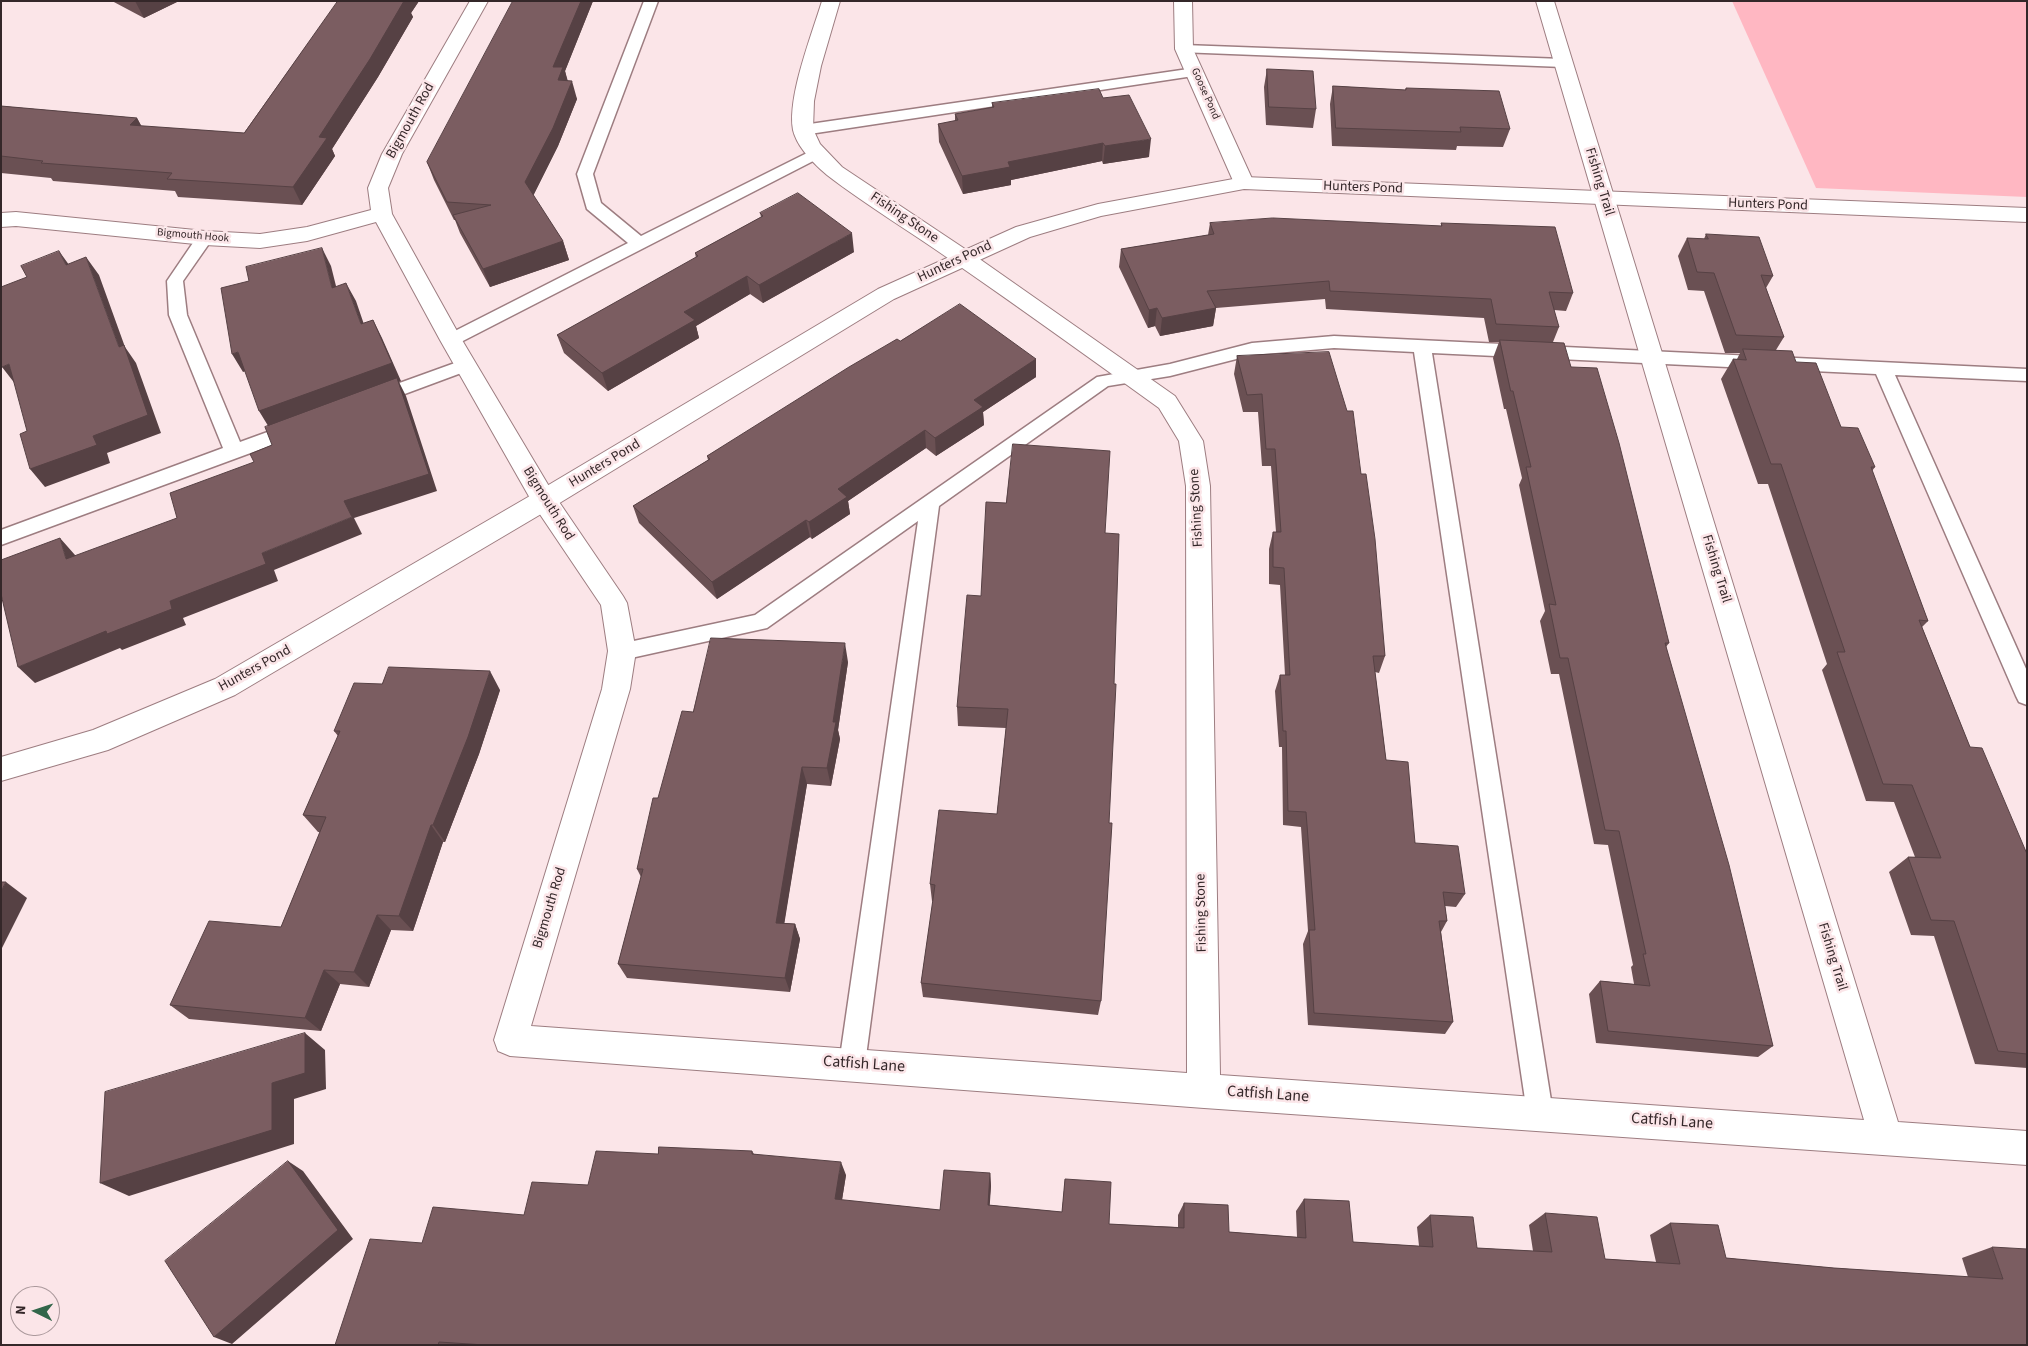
<!DOCTYPE html>
<html>
<head>
<meta charset="utf-8">
<style>
  body { margin:0 }
  #map { position:relative; width:2028px; height:1346px; overflow:hidden; background:#fbe5e8; font-family:"Source Sans 3",sans-serif }
  canvas { display:block }
  .frame { position:absolute; inset:0; border:2px solid #342729; pointer-events:none }
  .north { position:absolute; left:10px; top:1286px; width:50px; height:50px; box-sizing:border-box; background:#fbe5e8; border:1px solid #ab999c; border-radius:50%; rotate:274deg; font-size:14px; font-weight:700; line-height:20px; text-align:center; color:#342729 }
  .north::after { content:''; display:block; margin:auto; width:18px; height:22px; background:#32664a; clip-path:polygon(50% 0,100% 100%,50% 72%,0 100%) }
</style>
</head>
<body>
<div id="map">
<canvas width="2028" height="1346"></canvas>
<div class="frame"></div>
<div class="north">N</div>
</div>
<script>
const ctx = document.querySelector('canvas').getContext('2d');
ctx.lineJoin = 'round';
function fill(path, color) {
  ctx.fillStyle = color;
  ctx.fill(path, 'evenodd');
}
function trace(path, color, width, dash) {
  ctx.strokeStyle = color;
  ctx.lineWidth = width;
  ctx.lineCap = dash ? 'butt' : 'round';
  ctx.setLineDash(dash || []);
  ctx.stroke(path);
}
function label(font, color, halo, rows, align = 'center') {
  ctx.font = font + ' "Source Sans 3",sans-serif';
  ctx.lineWidth = 5;
  ctx.setLineDash([]);
  ctx.textBaseline = 'middle';
  ctx.strokeStyle = halo;
  ctx.fillStyle = color;
  for (const [text, x, y, turn = 0] of rows) {
    ctx.save();
    ctx.translate(x, y);
    ctx.rotate((+turn || 0) * Math.PI / 180);
    ctx.textAlign = isNaN(turn) ? turn : align;
    if (halo) ctx.strokeText(text, 0, 0);
    ctx.fillText(text, 0, 0);
    ctx.restore();
  }
}
const green = new Path2D(`
  M1732 1H2027V197L1816 188Z`);
const lane = new Path2D(`
  M644 1H658L593 174 601 203 641 236 811 151H821L824 154 821 157 457 344 451 346 445 344 442 340 445 336 628 243 587 209 577 174Z
  M1184 45 1563 59 1568 60 1570 63 1568 66 1563 67 1179 52 1177 49 1179 46Z
  M1195 68 1200 69 1202 72 1200 75 803 135 798 133 795 130 798 127 803 125Z
  M205 233 211 234 213 238 183 281 187 315 240 442 295 422 302 424 304 429 302 434 1 545V530L223 448 169 315 167 281 199 234Z
  M1334 336 2027 369V381L1895 375 2027 671V705L2019 702 2016 696 1876 374 1432 353 1553 1113 1549 1122 1540 1126 1531 1122 1527 1113 1414 352 1334 348 1252 355 1170 376 1108 386 939 506 865 1064 861 1073 852 1077 843 1073 839 1064 918 521 767 628 622 660 615 657 611 651 615 645 755 615 1097 377 1170 364 1252 343Z
  M466 359 472 361 475 365 472 369 375 405 369 404 366 399 369 394Z`);
const street = new Path2D(`
  M470 1H488L402 154 388 188 392 214 462 340 553 493 623 596 627 603 636 651 630 689 531 1026 1187 1073 1186 486 1179 441 1159 408C1091 359 1023 310 955 263 913 233 867 206 827 175 814 164 797 147 793 130 787 97 812 34 822 1H840L821 66 814 101 813 129 820 144 842 167 971 253 1175 396 1203 441 1210 486 1220 1075 1864 1120 1536 1H1554L1898 1122 2027 1131V1165L1204 1108 510 1056 498 1051 494 1040 602 689 608 651 601 605 535 507 440 340 376 222 307 241 260 248 205 245 16 226 1 227V213L16 212 205 231 260 234 307 227 371 210 368 188 382 154Z
  M1174 1H1192L1193 49 1254 183 1251 187 1244 189 1237 187 1234 183 1175 49Z`);
const secondary = new Path2D(`
  M1244 177 2027 208V222L1244 189 1101 216 1030 237 894 299 553 507 235 695 108 750 1 781V757L93 730 215 679 535 493 878 289 1016 227 1098 204Z`);
const wall = new Path2D(`
  M112 1H179L144 18Z
  M338 1H419L411 13 413 17 378 77 332 149 335 156 302 205 178 197 175 191 53 181 51 178 1 173V106L137 118 141 126 244 133Z
  M513 1H593L565 71 567 80 577 99 558 146 533 196 563 241 569 260 490 287 460 233 455 220H454L434 180 427 162Z
  M1267 69 1316 109 1313 128 1266 125 1264 87Z
  M1333 86 1405 90 1406 88 1510 129 1503 147 1457 146 1456 150 1332 146 1330 104Z
  M1103 98 1149 157 1103 164 1102 161 1011 180V185L963 194 939 142 938 124 955 121V114L992 108V103Z
  M760 213 854 252 763 303 750 294 696 326 699 338 608 391 564 353 557 335 696 258 695 253 761 217Z
  M1210 223 1441 226V223L1573 293 1566 311 1554 310 1559 327 1553 342 1571 367 1669 643 1666 647 1773 1046 1758 1057 1596 1043 1589 994 1600 981 1634 984 1631 967 1633 965 1608 845 1594 844 1559 674H1551L1540 621 1545 611 1519 485 1522 478 1506 409H1504L1493 358 1499 342H1489L1484 318 1326 309 1325 299 1216 308 1213 326 1160 336 1155 326 1148 328 1119 267 1121 249 1208 235Z
  M1706 234 1773 276 1766 288 1784 337 1776 350 1796 362 1841 427 1875 467 1872 471 1928 621 1922 627 1970 747 2027 854V1068L1975 1064 1934 936 1911 935 1889 872 1908 857H1915L1894 802 1866 801 1822 670 1827 664 1768 484H1758L1721 379 1733 359H1737L1740 353H1725L1704 291 1688 290 1678 256 1687 238 1704 239Z
  M900 341 1036 359V377L983 412 984 425 936 456 926 448 848 501 850 514 812 539 810 537 717 599 639 523 633 506 708 460 707 456Z
  M1237 356 1361 474 1385 656 1379 673 1375 672 1386 760 1415 843 1465 894 1456 907 1445 906 1447 921 1441 932 1453 1022 1445 1034 1308 1025 1303 944 1308 931 1301 827 1283 825 1282 747H1279L1275 691 1280 675H1285L1280 585 1269 584V549L1273 532H1276L1271 466H1262L1258 412H1243L1234 374Z
  M1105 533 1101 1001 1098 1015 923 997 921 983 933 901H932L930 884 997 814 1006 728 958 726 957 707 981 596Z
  M848 662 838 730 840 739 831 786 807 784 784 923 795 924 800 939 790 992 627 978 618 964 641 877 637 869 658 798 693 712Z
  M500 690 479 754 445 842H443L413 931 391 930 369 987 340 984 321 1031 189 1019 170 1005 281 927 320 832H318L303 815 338 736 334 731Z
  M752 1151 754 1154 846 1175 842 1200 940 1210 990 1173 991 1186 989 1205 1062 1212 1065 1179 1109 1224 1178 1227V1215L1184 1203 1229 1232 1297 1237 1296 1211 1304 1199 1353 1242 1419 1246 1417 1227 1430 1215 1477 1248 1533 1251 1529 1225 1545 1213 1605 1259 1656 1262 1650 1235 1670 1223 1726 1258 1834 1268 1968 1277 1962 1258 1992 1247 2027 1345H335L422 1243 524 1215 588 1185 658 1154Z`);
const shadedWall = new Path2D(`
  M135 1H179L144 18Z
  M403 1H419L411 13 413 17 378 77 332 149 335 156 302 205 293 187 319 137Z
  M581 1H593L565 71 569 85 559 84 553 67Z
  M572 81 577 99 558 146 531 200 525 182Z
  M137 118 147 136 130 125Z
  M1151 139 1149 157 1103 164 1105 146Z
  M1103 143 1102 161 1011 180V185L963 194 962 176 1008 162Z
  M852 233 854 252 763 303 759 285Z
  M563 241 569 260 490 287 483 269Z
  M322 248 331 266 341 306 332 288Z
  M59 251 72 269 66 265Z
  M86 257 99 275 125 347 136 363 161 433 107 453 110 463 45 487 30 469 93 436 119 347Z
  M747 276 750 294 696 326 699 338 608 391 602 373 684 312Z
  M346 283 356 301 370 342 361 324Z
  M1157 308 1155 326 1148 328 1149 310Z
  M1216 308 1213 326 1160 336 1162 318Z
  M373 320 382 338 401 381 399 382 406 396 437 491 354 518 362 534 274 570 278 581 183 618 186 625 122 650 120 648 35 683 18 667 170 601 262 553 352 517 270 429 259 411Z
  M238 352 249 370 243 372 232 354Z
  M1036 359V377L983 412 984 425 936 456 935 438 974 400Z
  M9 364 16 385 2 367Z
  M925 430 926 448 848 501 850 514 812 539 809 522 838 489Z
  M806 520 810 537 717 599 712 582Z
  M60 538 75 555 81 576 66 559Z
  M845 643 848 662 838 730 840 739 831 786 827 768 833 722Z
  M490 671 500 690 479 754 445 842 433 825Z
  M802 767 807 784 782 938 776 923Z
  M431 825 443 842 413 931 399 916Z
  M6 882 27 898 1 950V891Z
  M377 915 391 930 369 987 354 972Z
  M795 924 800 939 790 992 785 978Z
  M324 970 340 984 321 1031 305 1018Z
  M305 1033 325 1050 326 1089 294 1099V1144L129 1196 100 1183 272 1083Z
  M288 1161 303 1171 353 1239 232 1344 214 1337Z
  M841 1162 846 1175 840 1212 835 1199Z
  M990 1173 991 1186 989 1217 988 1205Z`);
const building = new Path2D(`
  M338 1H404L370 59 319 137 327 138 293 187 167 179 172 173 41 163 43 161 1 156V106L137 118 130 125 244 133Z
  M513 1H581L553 67H563L558 80 572 81 553 128 525 182 563 241 483 269 453 215 491 205 447 202 427 162Z
  M1267 69 1313 71 1316 109 1269 107Z
  M1333 86 1406 90V88L1499 91 1510 129 1460 127 1461 132 1336 128Z
  M1099 89 1103 98 1129 95 1151 139 1105 146 1103 143 1008 162 1010 167 962 176 938 124 958 120 955 114 994 107 992 103Z
  M798 193 852 233 759 285 747 276 684 312 695 320 602 373 557 335 698 256 695 253 763 216 760 213Z
  M1273 218 1442 226 1441 223 1555 227 1573 293 1549 292 1559 327 1496 324 1491 299 1330 291 1329 281 1207 291 1216 308 1162 318 1157 308 1149 310 1121 249 1214 234 1210 223Z
  M1706 234 1759 237 1773 276 1761 275 1784 337 1736 335 1714 273 1697 272 1687 238 1708 239Z
  M322 248 332 288 346 283 361 324 373 320 392 363 259 411 238 352 232 354 221 288 249 281 246 267Z
  M59 251 66 265 86 257 119 347 124 345 148 415 93 436 97 445 30 469 20 434 27 431 9 364 2 367 1 365V287L27 277 21 266Z
  M960 304 1036 359 974 400 983 407 935 438 925 430 838 489 847 497 809 522 806 520 712 582 633 506 710 459 707 456 849 367 897 339 900 341Z
  M1500 340 1564 343 1571 367 1597 368 1619 443 1669 643H1665L1729 865 1773 1046 1608 1031 1600 981 1650 986 1643 954H1646L1619 831 1605 830 1568 658H1560L1549 604 1556 605 1526 467H1531L1513 391H1511Z
  M1743 349 1792 351 1796 362 1816 363 1841 427 1858 428 1875 467H1871L1928 621 1919 620 1970 747 1982 748 2027 854V1054L1998 1051 1954 921 1931 920 1908 857 1941 858 1912 785 1883 784 1837 652H1845L1781 464H1771L1733 359 1746 360Z
  M1329 352 1347 411H1353L1361 474H1366L1375 539 1385 656H1373L1386 760 1408 762 1415 843 1458 846 1465 894 1443 892 1447 921H1439L1453 1022 1314 1013 1309 930H1315L1306 812 1288 811 1286 731H1283L1280 675H1290L1284 568 1273 567V532H1281L1275 449H1266L1262 394 1247 395 1237 356Z
  M397 378 429 474 344 501 352 517 262 553 266 564 170 601 172 609 107 634 106 631 18 667 1 594V560L60 538 66 559 177 518 170 493 254 462 250 454 272 445 265 427Z
  M1013 444 1110 451 1105 533 1119 534 1114 684H1116L1109 823H1112L1101 1001 921 983 935 885 930 884 939 810 997 814 1008 709 957 707 967 595 981 596 986 502 1006 503Z
  M711 638 845 643 833 722H836L827 768 802 767 776 923 795 924 785 978 618 964 643 869H637L653 798H658L682 711 693 712Z
  M389 667 490 671 468 737 433 825H431L399 916 377 915 354 972 324 970 305 1018 170 1005 209 921 281 927 326 817 303 815 340 731H334L354 683 382 684Z
  M1 882H6L1 891Z
  M305 1033V1073L272 1083V1130L100 1183 105 1092Z
  M659 1147 752 1151V1154L841 1162 835 1199 940 1210 944 1170 990 1173 988 1205 1062 1212 1065 1179 1111 1182 1109 1224 1184 1228V1203L1228 1205 1229 1232 1306 1238 1304 1199 1349 1201 1353 1242 1433 1247 1430 1215 1473 1217 1477 1248 1552 1252 1545 1213 1597 1217 1605 1259 1680 1264 1670 1223 1718 1225 1726 1258 1834 1268 2003 1279 1992 1247 2027 1249V1345H485L439 1342 438 1345H335L370 1239 422 1243 433 1207 524 1215 532 1182 588 1185 596 1151 658 1154Z
  M288 1161 338 1230 214 1337 165 1261Z`);
const farStreetnames = [
  ["Goose Pond",1205,94,66],
  ["Bigmouth Hook",193,236,5]
];
const streetNames = [
  ["Bigmouth Rod",411,121,-61],
  ["Fishing Trail",1599,182,73],
  ["Hunters Pond",1363,188,2],
  ["Hunters Pond",1768,205,2],
  ["Fishing Stone",904,218,34],
  ["Hunters Pond",955,262,-25],
  ["Hunters Pond",605,464,-31],
  ["Bigmouth Rod",548,504,58],
  ["Fishing Stone",1197,508,-93],
  ["Fishing Trail",1716,569,73],
  ["Hunters Pond",255,669,-29],
  ["Bigmouth Rod",550,908,-73],
  ["Fishing Stone",1202,913,-91],
  ["Fishing Trail",1832,957,73]
];
const nearStreetnames = [
  ["Catfish Lane",864,1065,4],
  ["Catfish Lane",1268,1095,4],
  ["Catfish Lane",1672,1122,4]
];
fill(green, '#ffb7c2');
trace(lane, '#9d7d81', 3);
trace(street, '#9d7d81', 2);
trace(secondary, '#9d7d81', 2);
fill(lane, '#fff');
fill(street, '#fff');
fill(secondary, '#fff');
fill(wall, '#6a5053');
fill(shadedWall, '#564144');
fill(building, '#7b5d61');
trace(building, '#564144', 1);
label('11px', '#342729', '#fbe5e8', farStreetnames);
label('14px', '#342729', '#fbe5e8', streetNames);
label('16px', '#342729', '#fbe5e8', nearStreetnames);
</script>
</body>
</html>
